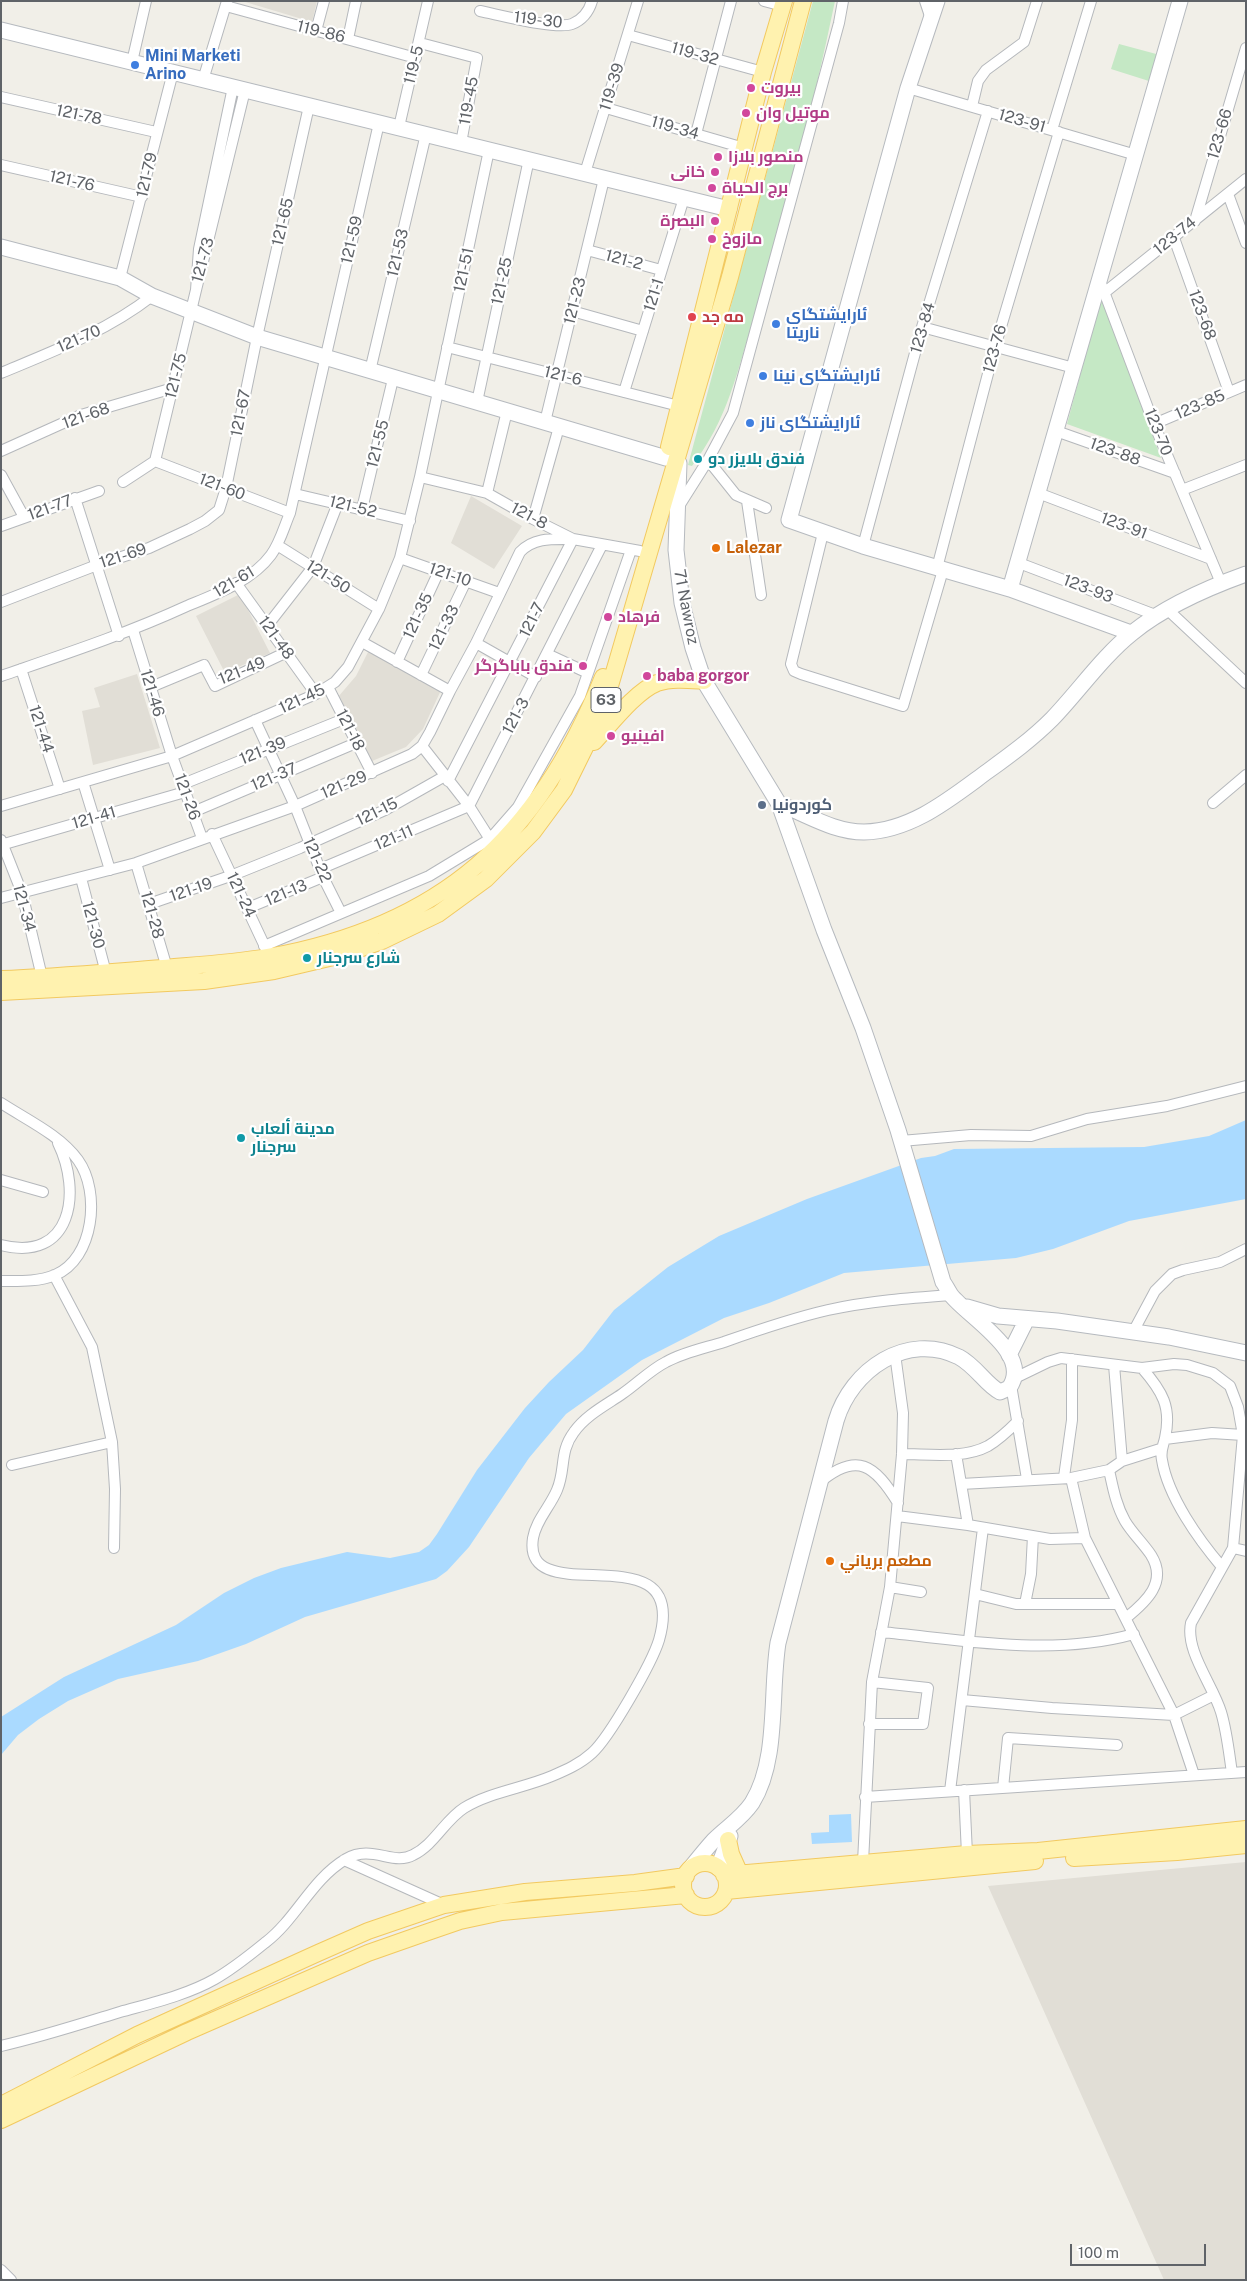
<!DOCTYPE html>
<html>
<head>
<meta charset="utf-8">
<style>
  body { margin:0 }
  #map { position:relative; width:1247px; height:2281px; overflow:hidden; background:#f1efe8; font-family:"Public Sans",sans-serif }
  canvas { display:block }
  .frame { position:absolute; inset:0; border:2px solid #5f6368; pointer-events:none }
  .scale { position:absolute; left:1070px; top:2244px; width:136px; height:22px; box-sizing:border-box; border:2px solid #5f6368; border-top:0; padding-left:6px; font-size:15px; line-height:18px; white-space:nowrap; color:#5f6368; -webkit-text-stroke:4px #fff; paint-order:stroke }
</style>
</head>
<body>
<div id="map">
<canvas width="1247" height="2281"></canvas>
<div class="frame"></div>
<div class="scale">100 m</div>
</div>
<script>
const ctx = document.querySelector('canvas').getContext('2d');
ctx.lineJoin = 'round';
function fill(path, color) {
  ctx.fillStyle = color;
  ctx.fill(path, 'evenodd');
}
function trace(path, color, width, dash) {
  ctx.strokeStyle = color;
  ctx.lineWidth = width;
  ctx.lineCap = dash ? 'butt' : 'round';
  ctx.setLineDash(dash || []);
  ctx.stroke(path);
}
function label(font, color, halo, rows, align = 'center') {
  ctx.font = font + ' "Public Sans",Cairo,sans-serif';
  ctx.lineWidth = 4.5;
  ctx.setLineDash([]);
  ctx.textBaseline = 'middle';
  ctx.strokeStyle = halo;
  ctx.fillStyle = color;
  for (const [text, x, y, turn = 0] of rows) {
    ctx.save();
    ctx.translate(x, y);
    ctx.rotate((+turn || 0) * Math.PI / 180);
    ctx.textAlign = isNaN(turn) ? turn : align;
    if (halo) ctx.strokeText(text, 0, 0);
    ctx.fillText(text, 0, 0);
    ctx.restore();
  }
}
const education = new Path2D(`
  M242 1H317L312 22Z
  M471 496 522 526 494 569 451 543Z
  M240 594 270 653 225 673 196 616Z
  M369 650 442 688 423 729 406 747 372 761 338 697 356 676Z
  M137 674 160 748 93 765 82 711 100 707 94 688Z
  M1246 1862V2280H1164L988 1886Z`);
const green = new Path2D(`
  M813 1H835C813 107 786 213 754 317 737 372 728 419 692 466L688 465Z
  M1119 44 1160 55 1152 82 1111 69Z
  M1101 297 1161 458 1067 424Z`);
const water = new Path2D(`
  M1246 1120V1199L1129 1221 1053 1249 1016 1258 844 1273 769 1303 724 1318 642 1360 566 1414 529 1458 469 1547 447 1571 436 1579 305 1617 246 1644 198 1661 118 1679 68 1701 39 1719 18 1735 1 1755V1717L64 1677 176 1625 224 1593 254 1578 281 1568 347 1552 390 1558 419 1552 429 1545 437 1534 477 1470 525 1408 549 1382 583 1350 614 1310 668 1267 719 1236 807 1199 921 1158 935 1156 954 1149 1144 1147 1209 1136Z
  M851 1814 852 1842 812 1844 811 1833 829 1832V1815Z`);
const street = new Path2D(`
  M764 1 783 6
  M925 1 931 19
  M226 6 416 58
  M480 11C500 15 556 30 572 24 582 20 589 11 592 1
  M316 31 324 1
  M628 35 763 72
  M348 39 356 1
  M420 43 477 58 461 143
  M132 62 146 1
  M203 80 227 1
  M233 87 199 249 196 290 245 90
  M908 88 1136 155
  M1 97 156 132
  M972 106 978 81 986 70 1024 42 1037 1
  M606 108 744 148
  M399 127 428 1
  M1052 130 1091 1
  M696 134 731 1
  M1 165 142 197
  M585 173 638 1
  M1228 194 1246 243
  M1195 221 1246 48
  M1174 238 1229 392
  M587 250 661 270
  M120 278 173 72
  M1100 281 1154 424 1221 583
  M1104 293 1246 179
  M572 311 643 331
  M922 327 1074 368
  M447 347 679 406
  M370 371 426 134
  M1 373C54 351 107 331 152 296
  M624 392 684 198
  M477 402 529 159
  M545 422 604 179
  M1154 424 1246 385
  M1056 431 1175 473
  M1 451 81 415 173 388
  M708 460 736 495 766 508
  M155 461 196 290
  M155 461 290 513
  M1 475 24 517
  M420 477 487 493 533 519 573 539 640 551
  M123 482 155 461
  M1182 490 1246 465
  M487 493 507 411
  M1038 493 1211 559
  M295 494 410 521
  M75 498 119 636
  M747 501 761 595
  M679 506 708 460 733 413 839 23 843 1
  M362 509 393 379
  M533 519 559 427
  M1 526 99 491
  M823 533 791 664 794 671 801 674 903 706 943 570
  M277 545 379 609
  M863 546 922 327 988 111
  M400 558 499 593
  M1019 563 1158 616
  M937 568 995 347 1059 132
  M236 583 316 694
  M1 602 97 565 149 548 190 529 205 521 219 510 226 488 257 337 309 106
  M1168 610 1246 683
  M267 626 313 567 338 503
  M133 630 172 756 202 838
  M362 642 450 691
  M476 643 536 677
  M547 654 588 673
  M397 662 439 571
  M21 669 60 789
  M421 675 466 581
  M1 676C65 654 126 634 187 606 216 594 252 581 271 555 280 543 284 527 290 513L379 123
  M151 687 204 665 215 686 287 652
  M328 687 372 773
  M255 720 295 806 323 877 341 913
  M422 746 469 806 493 844
  M83 782 110 870
  M183 784 344 719
  M1213 803 1246 775
  M1 806 172 756 316 694 335 682 348 667 379 609 400 558 420 477 489 150
  M193 812 356 743
  M212 834 267 951
  M1 840 22 893 42 977
  M1 845 185 792
  M136 863 167 968
  M320 869 469 806 602 545
  M81 878 106 973
  M1 898 136 863 295 806 412 754 422 746 430 732 450 691 476 643 520 552C534 537 554 539 573 539L448 781
  M149 904 233 875 300 848 385 810 445 776
  M248 908 323 877
  M264 946 429 876 490 839 518 807 580 696 631 550
  M1 1103C27 1120 60 1135 78 1160 101 1192 94 1259 55 1275 38 1282 19 1281 1 1281
  M901 1141 971 1135 1031 1136 1087 1119 1167 1106 1246 1086
  M1 1180 43 1192
  M1 1245C72 1263 82 1192 58 1143
  M54 1275 92 1347 112 1442 115 1489 114 1548
  M1133 1332 1155 1291 1172 1274 1183 1270 1220 1262 1246 1249
  M1114 1365 1122 1461
  M1142 1368C1162 1391 1172 1407 1165 1438 1163 1447 1160 1451 1162 1460 1168 1497 1199 1540 1222 1567
  M1015 1378 1048 1362 1061 1358 1142 1368 1174 1364 1187 1365 1213 1373 1230 1386 1238 1407 1243 1435 1246 1434
  M1011 1385 1027 1479
  M1165 1439 1212 1433 1243 1435 1233 1548 1191 1623C1185 1651 1213 1685 1221 1712 1227 1732 1229 1753 1232 1773
  M902 1454C929 1454 964 1459 988 1446 1000 1439 1009 1430 1018 1421
  M956 1454 968 1525
  M12 1465 112 1442
  M1109 1470C1113 1488 1116 1505 1125 1521 1132 1533 1143 1543 1151 1555 1168 1582 1146 1602 1126 1618
  M1064 1477 1072 1420V1359
  M1071 1478 1085 1538 1174 1715 1194 1775
  M819 1483C857 1451 875 1465 898 1503
  M961 1484 1071 1478 1109 1470 1122 1461 1160 1449
  M897 1516 968 1525 1050 1539 1085 1538
  M1233 1548 1246 1551
  M890 1587 921 1592
  M975 1594 1016 1604H1117
  M1025 1604 1031 1574 1033 1536
  M881 1632C965 1640 1051 1657 1134 1634
  M962 1700 1052 1708 1174 1715 1214 1695
  M869 1724H923L928 1688 872 1682
  M1003 1788 1008 1738 1117 1745
  M964 1790 967 1854
  M950 1791 983 1528
  M865 1797 1246 1772
  M344 1860 444 1905
  M863 1862 872 1682 890 1587 902 1454 903 1413 895 1354
  M1 2046C41 2037 81 2024 120 2012 152 2003 187 1995 215 1979 233 1969 250 1955 266 1942 296 1919 312 1879 346 1859 372 1844 393 1866 413 1855 434 1845 445 1820 464 1808 490 1792 524 1788 552 1776 566 1770 580 1764 592 1753 609 1738 652 1663 659 1640 691 1527 521 1615 533 1538 536 1520 550 1507 557 1490 566 1469 559 1452 574 1432 586 1415 606 1405 622 1394 637 1384 650 1370 666 1362 684 1352 705 1348 724 1342 758 1330 793 1318 828 1310 869 1301 910 1298 951 1295
  M1 2270 11 2280`);
const secondary = new Path2D(`
  M937 1 908 88 789 520 863 546 1010 589 1131 633
  M1 30 729 209
  M1 247 120 278 152 296 257 337 666 458
  M679 463 676 550 682 603 693 648 704 681 779 804 824 930 863 1028 898 1130 943 1282C946 1286 948 1291 951 1295 968 1317 1034 1354 1009 1388L1000 1392C986 1385 976 1366 959 1357 907 1331 851 1370 836 1421L778 1643C770 1693 779 1760 752 1803 741 1819 727 1827 714 1840 705 1850 697 1860 689 1870
  M1010 589 1180 1
  M779 804C807 814 833 832 864 832 912 831 951 798 988 771 1010 755 1032 739 1052 719 1078 692 1103 656 1132 633 1164 607 1207 588 1246 574
  M967 1307 998 1316 1057 1321 1169 1337 1246 1353
  M1009 1355 1027 1319
  M718 1868 730 1836`);
const primary = new Path2D(`
  M669 447 763 72 784 1
  M594 742C610 725 636 691 657 683 672 678 689 680 704 681
  M1 979C55 977 109 972 163 968 198 965 233 963 268 957 442 926 538 838 603 677
  M1 992 204 981 274 971 342 955 382 941 438 914 486 879 533 832 564 790 602 713 730 277 803 1
  M728 1840 731 1854 740 1874
  M1074 1858 1177 1852 1246 1845
  M683 1885a22 22 0 1 1 44 0a22 22 0 1 1-44 0Z
  M724 1875 967 1854 1038 1851 1246 1829
  M726 1891 1035 1861
  M1 2105 137 2035 318 1953 368 1931 444 1905 525 1892 635 1883 686 1876
  M1 2120 187 2032 368 1953 425 1933 460 1921 502 1912 686 1895`);
const markers = [
  [135,65,5,"#3f7fe0"],
  [751,88,5,"#d1479c"],
  [746,113,5,"#d1479c"],
  [718,157,5,"#d1479c"],
  [715,172,5,"#d1479c"],
  [712,188,5,"#d1479c"],
  [715,221,5,"#d1479c"],
  [712,239,5,"#d1479c"],
  [692,317,5,"#e0444e"],
  [776,324,5,"#3f7fe0"],
  [763,376,5,"#3f7fe0"],
  [750,423,5,"#3f7fe0"],
  [698,459,5,"#0f9aa8"],
  [716,548,5,"#e8710a"],
  [608,617,5,"#d1479c"],
  [583,666,5,"#d1479c"],
  [647,676,5,"#d1479c"],
  [611,736,5,"#d1479c"],
  [762,805,5,"#5c6f8a"],
  [307,958,5,"#0f9aa8"],
  [241,1138,5,"#0f9aa8"],
  [830,1561,5,"#e8710a"]
];
const shields = [
  [606,700,30]
];
const shieldNames = [
  ["63",606,700]
];
const streetNames = [
  ["119-30",538,20,7],
  ["119-86",321,32,14],
  ["119-32",695,54,16],
  ["119-5",414,65,-76],
  ["119-39",612,87,-73],
  ["119-45",469,101,-80],
  ["121-78",79,115,12],
  ["123-91",1022,121,16],
  ["119-34",675,128,16],
  ["123-66",1220,134,-74],
  ["121-79",147,175,-77],
  ["121-76",72,181,13],
  ["121-65",283,222,-77],
  ["123-74",1175,236,-39],
  ["121-59",352,240,-77],
  ["121-53",398,253,-77],
  ["121-73",203,260,-75],
  ["121-2",624,260,15],
  ["121-51",464,270,-78],
  ["121-25",502,281,-78],
  ["121-1",654,295,-73],
  ["121-23",575,301,-76],
  ["123-68",1202,315,70],
  ["123-84",923,328,-74],
  ["121-70",79,339,-24],
  ["123-76",995,349,-74],
  ["121-75",176,376,-76],
  ["121-6",563,376,14],
  ["123-85",1200,405,-23],
  ["121-67",241,413,-79],
  ["121-68",86,416,-20],
  ["123-70",1158,432,68],
  ["121-55",378,444,-76],
  ["123-88",1115,452,20],
  ["121-60",222,487,21],
  ["121-52",353,507,14],
  ["121-77",50,508,-20],
  ["121-8",529,516,28],
  ["123-91",1124,526,21],
  ["121-69",123,556,-18],
  ["121-10",450,575,19],
  ["121-50",328,577,32],
  ["121-61",234,582,-31],
  ["123-93",1088,589,21],
  ["71 Nawroz",686,607,79],
  ["121-35",418,616,-65],
  ["121-7",532,620,-63],
  ["121-33",444,628,-64],
  ["121-48",276,638,54],
  ["121-49",242,671,-22],
  ["121-46",152,693,73],
  ["121-45",302,699,-25],
  ["121-3",516,716,-62],
  ["121-44",41,729,72],
  ["121-18",350,730,63],
  ["121-39",263,751,-22],
  ["121-37",274,777,-23],
  ["121-29",344,785,-23],
  ["121-26",187,797,70],
  ["121-15",377,812,-26],
  ["121-41",94,818,-16],
  ["121-11",394,838,-23],
  ["121-22",317,860,66],
  ["121-19",191,890,-19],
  ["121-13",286,893,-23],
  ["121-24",241,895,65],
  ["121-34",24,908,75],
  ["121-28",152,915,74],
  ["121-30",93,925,75]
];
const shopNames = [
  ["Mini Marketi",145,56],
  ["Arino",145,74],
  ["ئارایشتگای",786,315],
  ["ناریتا",786,333],
  ["ئارایشتگای نینا",773,376],
  ["ئارایشتگای ناز",760,423]
];
const hotelNames = [
  ["بیروت",761,88],
  ["موتيل وان",756,113],
  ["منصور بلازا",728,157],
  ["خانی",705,172,"right"],
  ["برج الحياة",722,188],
  ["البصرة",705,221,"right"],
  ["مازوخ",722,239],
  ["فرهاد",618,617],
  ["فندق باباگرگر",573,666,"right"],
  ["baba gorgor",657,676],
  ["افينيو",621,736]
];
const healthNames = [
  ["مه جد",702,317]
];
const cultureNames = [
  ["فندق بلايزر دو",708,459],
  ["شارع سرجنار",317,958],
  ["مدينة ألعاب",251,1129],
  ["سرجنار",251,1147]
];
const foodNames = [
  ["Lalezar",726,548],
  ["مطعم برياني",840,1561]
];
const serviceNames = [
  ["كوردونيا",772,805]
];
fill(education, '#e1ded6');
fill(green, '#c5e8c5');
fill(water, '#aadaff');
trace(street, '#b5b8bc', 12);
trace(secondary, '#b6babf', 17);
trace(primary, '#f2c960', 18);
trace(street, '#fff', 10);
trace(secondary, '#fff', 15);
trace(primary, '#fff2af', 16);
for (const [x, y, r, color] of markers) {
  const dot = new Path2D();
  dot.arc(x, y, r, 0, 2 * Math.PI);
  ctx.fillStyle = color;
  ctx.fill(dot);
  trace(dot, '#fff', 2);
}
for (const [x, y, w] of shields) {
  const box = new Path2D();
  box.roundRect(x - w / 2, y - 12.5, w, 25, 4);
  ctx.fillStyle = '#fff';
  ctx.fill(box);
  trace(box, '#5f6368', 1);
}
label('bold 15px', '#5f6368', null, shieldNames);
label('16px', '#5f6368', '#fff', streetNames);
label('bold 16px', '#366cbe', '#fff', shopNames, 'left');
label('bold 16px', '#b23c85', '#fff', hotelNames, 'left');
label('bold 16px', '#be3a42', '#fff', healthNames, 'left');
label('bold 16px', '#0d838f', '#fff', cultureNames, 'left');
label('bold 16px', '#c56008', '#fff', foodNames, 'left');
label('bold 16px', '#4e5e75', '#fff', serviceNames, 'left');
</script>
</body>
</html>
